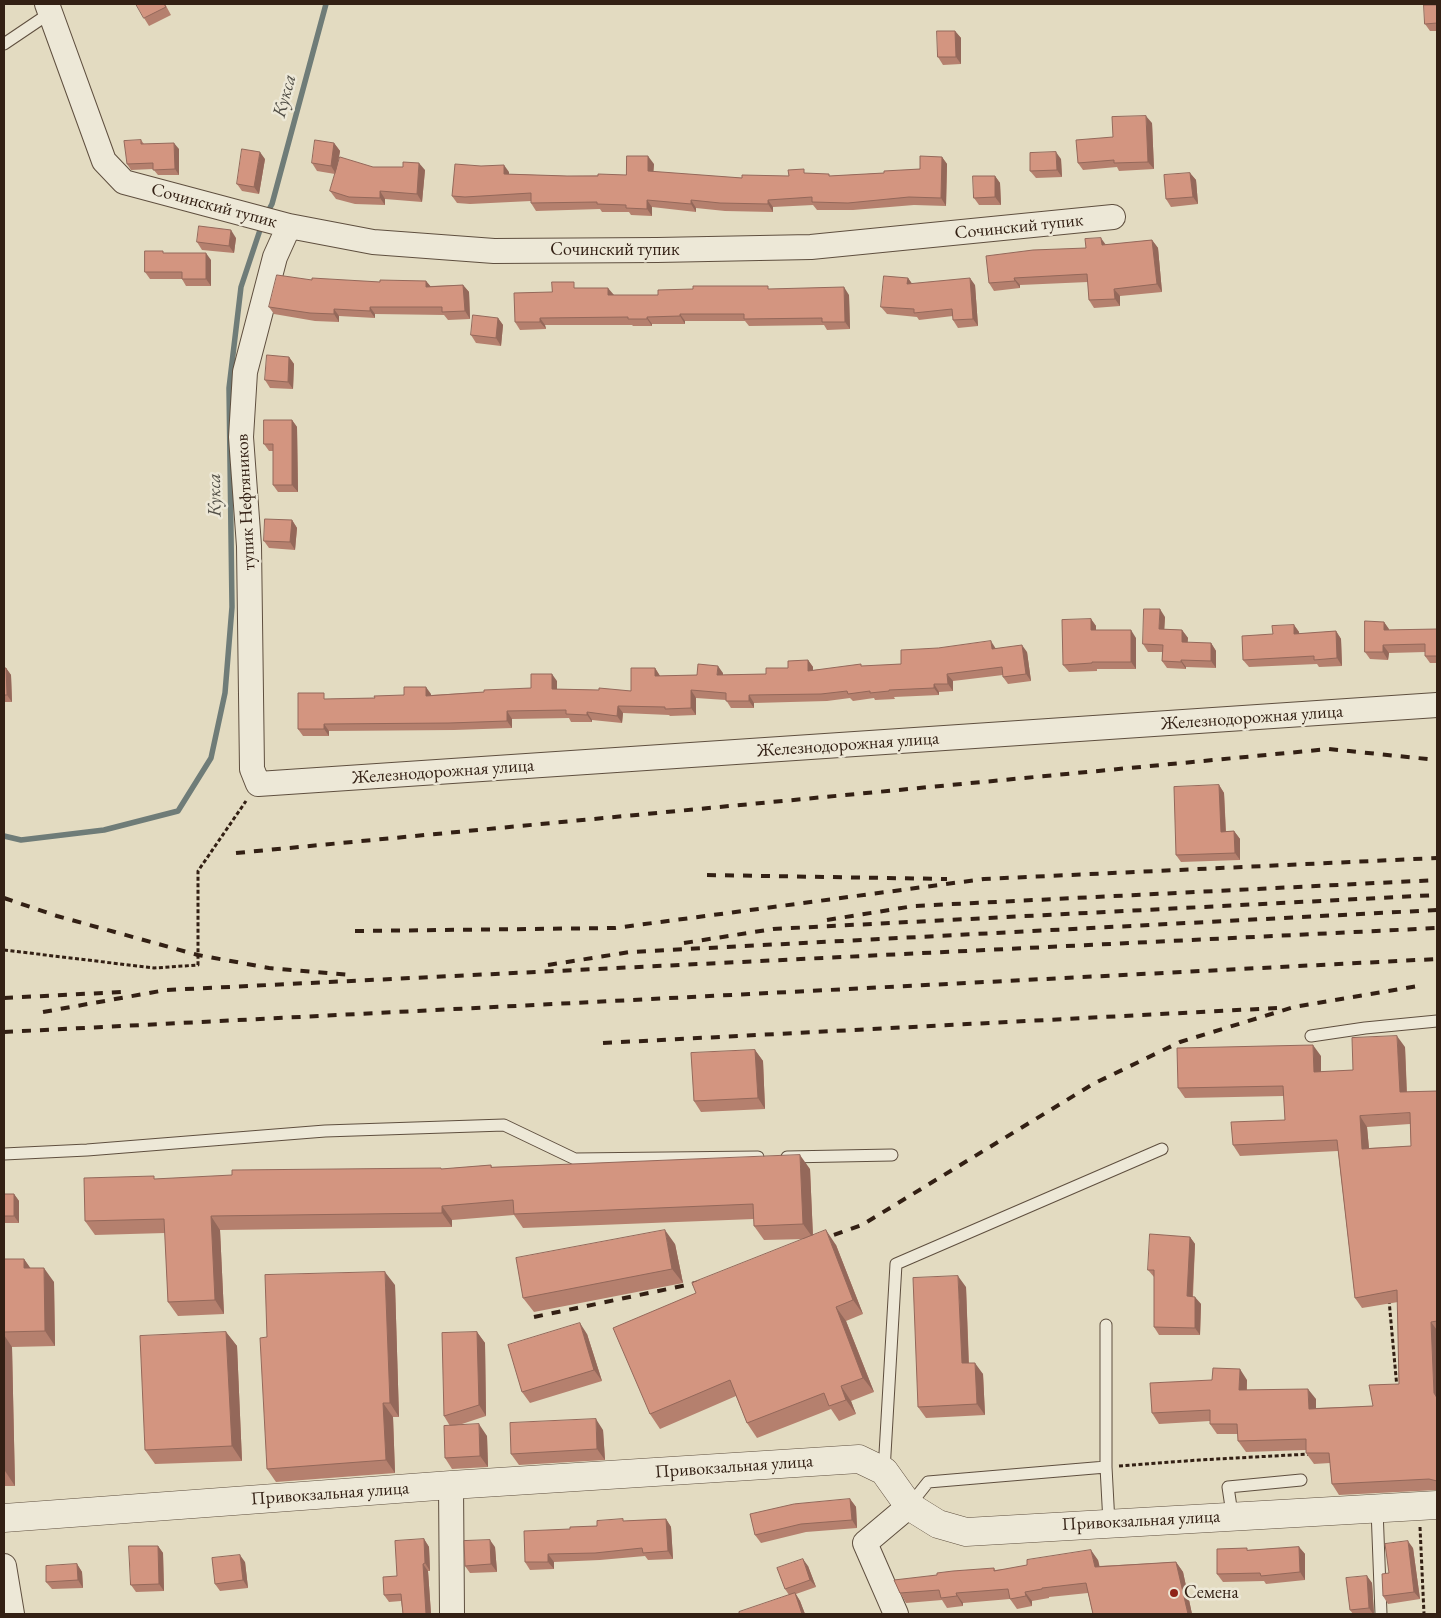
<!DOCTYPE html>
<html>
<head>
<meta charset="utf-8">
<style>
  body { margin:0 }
  #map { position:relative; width:1441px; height:1618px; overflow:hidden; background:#e3dbc1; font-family:"EB Garamond",serif }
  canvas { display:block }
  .frame { position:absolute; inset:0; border:5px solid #332014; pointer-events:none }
</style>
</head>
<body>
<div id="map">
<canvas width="1441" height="1618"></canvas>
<div class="frame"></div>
</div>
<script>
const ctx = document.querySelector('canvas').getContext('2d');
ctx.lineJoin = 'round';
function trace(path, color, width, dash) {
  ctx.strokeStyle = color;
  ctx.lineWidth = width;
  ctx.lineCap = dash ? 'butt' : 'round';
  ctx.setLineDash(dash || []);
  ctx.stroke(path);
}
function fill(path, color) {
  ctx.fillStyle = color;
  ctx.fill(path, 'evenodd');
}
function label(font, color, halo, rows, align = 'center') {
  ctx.font = font + ' "EB Garamond",serif';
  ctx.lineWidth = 5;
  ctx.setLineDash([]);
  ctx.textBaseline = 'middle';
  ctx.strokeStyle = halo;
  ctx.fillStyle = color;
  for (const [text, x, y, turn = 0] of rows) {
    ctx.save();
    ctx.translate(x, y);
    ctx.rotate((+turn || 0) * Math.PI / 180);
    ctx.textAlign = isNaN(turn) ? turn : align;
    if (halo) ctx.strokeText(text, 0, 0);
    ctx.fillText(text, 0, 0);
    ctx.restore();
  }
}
const stream = new Path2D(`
  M266 215 272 204 326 4
  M4 836 21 840 104 830 178 811 211 758 225 693 232 607 229 388 241 287 262 224`);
const path = new Path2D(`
  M4 950 154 968 198 965V871L246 801
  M1389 1300 1397 1388
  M1119 1466 1199 1460 1310 1454
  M1420 1527 1424 1614`);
const service = new Path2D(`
  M4 44 50 13
  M1311 1036 1365 1028 1437 1021
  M4 1154 87 1150 325 1131 504 1125 575 1159 758 1157
  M787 1157 892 1155
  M1106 1325V1467L1109 1523
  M884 1471 896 1264 1162 1149
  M909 1506 928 1482 1106 1467
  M1377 1509 1381 1614
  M1230 1516 1231 1507 1228 1487 1301 1480`);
const minor = new Path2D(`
  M47 4 104 161 124 182 289 226 373 242 494 251 657 250 811 247 1113 217
  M289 226 275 257 245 372 241 437 249 546 252 769 258 784 1437 705
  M451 1485 452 1614
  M4 1566 12 1614
  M896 1614 865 1543 909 1506`);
const tertiary = new Path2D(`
  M4 1518 451 1485 859 1459 884 1471 909 1506 938 1524 966 1532 1437 1505`);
const rail = new Path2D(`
  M236 853 1329 749 1437 760
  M707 875 947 879
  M4 898 57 916 198 955 269 968 350 975
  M827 920 914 906 1437 880
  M355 931 615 928 984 879 1437 858
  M684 943 773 929 1437 895
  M548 965 630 952 1437 910
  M4 998 121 992
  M43 1012 166 990 1437 928
  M4 1032 1437 959
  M603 1043 1277 1008
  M817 1241 862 1225 1093 1084 1180 1042 1294 1007 1418 986
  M534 1317 706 1281`);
const wall = new Path2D(`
  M165 4 171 15 149 26 144 18Z
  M1437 5V31H1430L1425 24Z
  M955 31 961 38V64L943 65 938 57Z
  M1152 123 1154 169 1119 171 1117 167 1083 170 1078 163 1113 137Z
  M141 140 144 144 179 149V175H158L153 169 131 170 127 164Z
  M334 143 340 151 337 168 373 167 425 170 422 202 385 199V205L355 204 336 199 330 191 335 174 317 171 312 163Z
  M942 157 947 164 946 206 914 205 853 210H817L813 205 773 207V212L725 211 696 208V212L652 207V216L631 215 629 212H602L600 209 536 211 531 203V201L470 204 457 203 452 196 509 172V174L567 176 626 175 654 164 653 172 742 178 789 176 806 173 831 176 884 173 920 169Z
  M265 159 259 194 242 191 237 184Z
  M1061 159 1062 177 1036 178 1030 171Z
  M1190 173 1196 180 1198 204 1171 207 1166 199Z
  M995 176 1000 183 1001 205H979L974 198Z
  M236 238 234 253 202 250 197 242Z
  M1152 240 1158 248 1162 292 1120 296V306L1094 308 1089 300 1088 282 1020 285V288L994 291 989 283 1086 248 1106 245Z
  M165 253 211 260V286H186L182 279H150L145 272Z
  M908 278 912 284 975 285 978 326 958 328 953 320V316L919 320 917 317 887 314 881 307Z
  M312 280 380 282 426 281 430 286 463 285 469 292 470 319 448 320 444 315 375 314V318L339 316V322L315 321 274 314 269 307Z
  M578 288 614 295H658L770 289 849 295 850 329 827 330 824 325 749 326 745 321H685V324H652V326H633L632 325H545L546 329 520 330 515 322 552 292Z
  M498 318 503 325 501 346 476 343 471 335Z
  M289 357 294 364 293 389 270 388 265 380Z
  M292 420 297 427 298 492H278L273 485V451H269L264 444Z
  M292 520 297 528 295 550 269 548 264 541Z
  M1165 617 1164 629 1182 630 1188 638 1187 643H1211L1216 651V668L1186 667V669L1167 668 1162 661V652H1148L1143 644Z
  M1091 619 1096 626V630L1136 638V669H1097V671L1069 672 1063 665Z
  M1384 622 1389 630 1437 629V663H1430L1425 656V652L1389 653 1388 660 1370 659 1365 652Z
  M1294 625 1299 632V634L1336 631 1341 639 1342 666 1319 667 1317 664 1249 667 1243 660 1273 634Z
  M996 648 1027 652 1031 681 1008 684 1003 677V675L953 681V691L939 692V695L894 697 895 699 875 700 874 698 853 701 850 698 827 701 754 703V708H731L726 700 696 698V715L670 716 669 715 623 713 622 723 592 720V722H571L569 718 512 719V728L454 730 329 731V736H303L298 729 327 699 375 698 431 694V695L484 692 531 688 557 681V689L631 691 655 668 660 676 697 675 723 673V675L766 674 788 668 808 660 813 667V670L901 664Z
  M4 668H6L11 675 12 702H4Z
  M1219 785 1224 793 1226 831H1234L1240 839V860L1181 862 1176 855Z
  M1405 1047 1407 1092 1437 1091V1490L1339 1495 1332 1484 1330 1463 1314 1464 1306 1453V1450L1246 1452 1238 1441V1434H1217L1210 1424V1421L1159 1424 1152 1413 1247 1380V1390L1316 1399V1408L1373 1406 1399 1384 1398 1302 1362 1308 1355 1298 1338 1151 1240 1156 1233 1145 1285 1120 1284 1096 1185 1098 1178 1088 1321 1056V1072L1353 1070ZM1410 1124 1411 1146 1369 1148 1367 1127Z
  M755 1050 763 1061 765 1109 701 1112 694 1101Z
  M491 1165 492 1167 810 1169 813 1236 836 1245 863 1314 846 1321 874 1392 851 1401 856 1414 839 1421 831 1409 757 1438 747 1423 736 1396 660 1429 650 1414 696 1293 805 1239 764 1240 754 1226V1219L523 1228 514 1215 452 1220V1227L220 1230 224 1314 178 1316 168 1302 165 1233 95 1235 85 1221 156 1179 442 1169Z
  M4 1194H14L19 1201V1223H4Z
  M1190 1237 1195 1244 1193 1297 1201 1304 1200 1335H1159L1154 1327V1277L1148 1270Z
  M675 1244 683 1283 534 1312 523 1298Z
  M4 1259H24L30 1268 54 1282 55 1346 12 1347 15 1486H4Z
  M395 1285 399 1417H393L395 1473 276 1482 267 1469V1337Z
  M966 1287 969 1363 983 1374 985 1415 926 1418 918 1407Z
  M226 1332 237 1346 242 1461 155 1464 145 1450Z
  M477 1332 485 1343 486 1416 456 1426 487 1436 488 1467 452 1469 445 1458 450 1426 444 1416Z
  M587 1334 602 1381 530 1403 522 1392Z
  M603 1430 605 1460 519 1465 511 1454Z
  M850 1499 856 1507 857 1528 806 1532 761 1543 755 1535Z
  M666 1519 671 1527 673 1559 648 1560 645 1556 600 1560 554 1562V1569L530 1570 525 1562 570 1529 597 1526 624 1521Z
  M424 1539 429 1547 430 1571H428L431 1614H403L401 1601 389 1602 384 1595Z
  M158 1546 163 1553 164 1591 136 1592 131 1585Z
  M495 1547 497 1572 470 1573 465 1566Z
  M1299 1547 1305 1554V1580L1266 1584 1264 1581 1223 1582 1217 1574 1248 1550Z
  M1413 1548 1420 1599 1388 1604 1383 1596 1389 1573Z
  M1098 1560 1099 1566 1176 1562 1183 1572 1192 1614H1093L1088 1593 1049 1597V1598L1032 1601V1606L1017 1609 1010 1599 963 1603V1606L947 1608 942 1600 906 1603 900 1593 994 1568 995 1570Z
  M245 1562 248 1588 220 1591 215 1584Z
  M77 1564 82 1572 83 1588 52 1589 46 1582Z
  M808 1566 816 1587 796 1594 800 1601 805 1614H739L789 1595 785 1589Z
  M1367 1576 1372 1583 1374 1614H1353L1350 1610Z`);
const shadedWall = new Path2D(`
  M955 31 961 38V64L956 57Z
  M1146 116 1152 123 1154 169 1148 162Z
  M174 143 179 149V175L175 169Z
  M334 143 340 151 336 174 331 166Z
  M260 152 265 159 259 194 254 187Z
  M1056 152 1061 159 1062 177 1057 170Z
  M648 156 654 164 653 179 648 171Z
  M942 157 947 164 946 206 941 198Z
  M419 163 425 170 422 202 417 194Z
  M504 165 509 172V181L504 174Z
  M1190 173 1196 180 1198 204 1193 197Z
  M995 176 1000 183 1001 205 995 197Z
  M380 191 385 199V205L380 198Z
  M647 200 652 207V216L647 209Z
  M691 200 696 208V212L691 204Z
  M768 200 773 207V212L768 204Z
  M231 230 236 238 234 253 229 246Z
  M1101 238 1106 245H1102Z
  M1152 240 1158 248 1162 292 1157 284Z
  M206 253 211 260V286L206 279Z
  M908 278 913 285 907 284Z
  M970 278 975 285 978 326 973 319Z
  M1014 278 1020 285V288L1015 281Z
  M426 281 432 288 426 287Z
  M463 285 469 292 470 319 465 311Z
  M844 287 849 295 850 329 845 322Z
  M608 288 614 295H608Z
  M1114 289 1120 296V306L1115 299Z
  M370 307 375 314V318L370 311Z
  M334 309 339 316V322L334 314Z
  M680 314 685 321V324L680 316Z
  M647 317 652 324V326L647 319Z
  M498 318 503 325 501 346 496 338Z
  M540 318 545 325 546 329 540 322Z
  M289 357 294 364 293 389 288 382Z
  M292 420 297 427 298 492 292 485Z
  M292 520 297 528 295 550 290 542Z
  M1160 609 1165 617 1164 636 1159 629Z
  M1091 619 1096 626V638L1091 630Z
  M1384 622 1389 629V637L1384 630Z
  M1294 625 1299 632 1300 641 1294 634Z
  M1131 630 1136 638V669L1131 662Z
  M1182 630 1188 638 1187 650 1182 642Z
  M1336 631 1341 639 1342 666 1337 658Z
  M991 641 996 649H992Z
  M1211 643 1216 651V668L1211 661Z
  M1022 645 1027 652 1031 681 1026 674Z
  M1383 645 1389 653 1388 660 1383 652Z
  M808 660 813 667V678L808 671Z
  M1181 660 1186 667V669L1181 662Z
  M718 666 723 673V682L717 675Z
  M6 668 11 675 12 702 7 695Z
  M655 668 660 676H655Z
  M552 674 557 681V696L552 689Z
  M947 674 953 681V691L948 684Z
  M934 684 939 692V695L934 688Z
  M426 687 431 694V703L426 696Z
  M691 690 696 698V715L691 708Z
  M749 695 754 703V708L749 701Z
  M618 706 623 713 622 723 617 716Z
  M507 711 512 719V728L507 721Z
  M587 712 592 720V722L587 715Z
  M324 724 329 731V736L324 729Z
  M1219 785 1224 793 1226 839 1221 832Z
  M1234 831 1240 839V860L1235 853Z
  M1397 1036 1405 1047 1407 1103 1400 1092Z
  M1313 1045 1321 1056V1083L1314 1072Z
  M755 1050 763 1061 765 1109 758 1098Z
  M1360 1116 1367 1127 1370 1160 1362 1149Z
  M800 1155 810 1169 813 1238 803 1224Z
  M14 1194 19 1201V1223L14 1216Z
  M442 1206 452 1220V1227L442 1213Z
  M211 1216 220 1230 224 1314 215 1300Z
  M665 1230 675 1244 683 1283 672 1269Z
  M826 1230 836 1245 863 1314 853 1300Z
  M1190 1237 1195 1244 1192 1304 1187 1296Z
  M24 1259 34 1273 24 1268Z
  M44 1268 54 1282 55 1346 45 1331Z
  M385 1272 395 1285 399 1417 390 1403Z
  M958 1276 966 1287 969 1374 962 1363Z
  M1195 1297 1201 1304 1200 1335 1195 1328Z
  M836 1307 846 1321 874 1392 863 1378Z
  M1431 1322 1437 1330V1398L1434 1393Z
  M580 1323 587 1334 602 1381 594 1370Z
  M226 1332 237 1346 242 1461 232 1446Z
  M477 1332 485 1343 486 1416 479 1405Z
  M4 1335 12 1347 15 1486 5 1471 4 1424Z
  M975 1363 983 1374 985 1415 977 1404Z
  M1240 1369 1247 1380 1246 1401 1239 1390Z
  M841 1386 851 1401 856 1414 846 1400Z
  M1308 1389 1316 1399V1419L1309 1409Z
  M383 1403 393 1417 395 1473 386 1460Z
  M596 1419 603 1430 605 1460 597 1449Z
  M479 1424 487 1436 488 1467 480 1456Z
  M850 1499 856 1507 857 1528 852 1520Z
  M666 1519 671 1527 673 1559 668 1551Z
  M424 1539 429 1547 430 1571 425 1563Z
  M490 1540 495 1547 497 1572 491 1564Z
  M1408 1541 1413 1548 1420 1599 1414 1592Z
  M158 1546 163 1553 164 1591 159 1584Z
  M1299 1547 1305 1554V1580L1300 1572Z
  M1091 1550 1098 1560 1102 1576 1095 1567Z
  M548 1554 554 1562V1569L548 1562Z
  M240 1555 245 1562 248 1588 243 1580Z
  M803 1559 808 1566 816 1587 810 1580Z
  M1176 1562 1183 1572 1192 1614H1188Z
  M77 1564 82 1572 83 1588 78 1580Z
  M423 1564 428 1571 431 1614H426Z
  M1367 1576 1372 1583 1374 1614H1373L1369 1608Z
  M1025 1592 1032 1601V1606L1026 1596Z
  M795 1593 800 1601 805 1614H802Z
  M956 1593 963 1603V1606L957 1596Z`);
const building = new Path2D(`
  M136 4H164L166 7 144 18Z
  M1424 5H1437V29V23L1425 24Z
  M937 31H955L956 57H938Z
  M1146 116 1148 162 1114 163V160L1078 163 1076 140 1113 137 1112 117Z
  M141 140V144L174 143 175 169 153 170V163L127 164 124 141Z
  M315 140 334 143 331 166 312 163Z
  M242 149 260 152 254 187 237 184Z
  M1056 152 1057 170 1030 171V153Z
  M627 156H648V171L742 178V175L789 176 788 170 804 169V173L829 174V176L884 173V171L920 169V156L942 157 941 198 909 197 848 203 812 202V197L768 200V204L720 203 691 200V204L647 200V209L626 208V205L597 204V202L531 203V193L465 197 452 196 455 164 481 166 504 165V174L567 176H598V174L626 175Z
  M340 157 373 167H403V162L419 163 417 194 380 191V198L349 197 330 191Z
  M1190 173 1193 197 1166 199 1164 175Z
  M973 176H995V197L974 198Z
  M199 226 231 230 229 246 197 242Z
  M1101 238 1102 245 1152 240 1157 284 1114 289 1115 299 1089 300 1087 274 1014 278 1015 281 989 283 986 256 1033 250 1086 248 1085 239Z
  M145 251H163V253H206V279H182V272H145Z
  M277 275 312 280V278L380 282V280L426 281V287L463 285 465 311 442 312V307H370V311L334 309V314L310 313 269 307Z
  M884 276 908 278 907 284 970 278 973 319 953 320 952 309 914 313V309L881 307Z
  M552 282H574V288H608V295H658V290L693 289V286H768V289L844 287 845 322H822V318L744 319V314H680V316L647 317V319H628V317L540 318V322H515L514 293 552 292Z
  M473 315 498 318 496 338 471 335Z
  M267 355 289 357 288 382 265 380Z
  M264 420H292V485H273V444H264Z
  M265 519 292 520 290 542 264 541Z
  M1144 609H1160L1159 629 1182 630V642L1211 643V661L1181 660V662L1162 661 1163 645 1143 644Z
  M1091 619V630H1131V662H1092V663L1063 665 1062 620Z
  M1365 621 1384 622V630L1437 629V656H1425V644L1383 645V652H1365Z
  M1294 625V634L1336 631 1337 658 1314 660V656L1243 660 1242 636 1273 634 1272 626Z
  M991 641 992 649 1022 645 1026 674 1003 677 1002 667 947 674 948 684H934V688L889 690V691L870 693V691L848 694 847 691 821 694 749 695V701H726V693L691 690V708L665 709V707L618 706 617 716 587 712V715L566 714V710L507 711V721L449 723 324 724V729H298V693H324V699L375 698 374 696 404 695V687H426V696L484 692V690L531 688V674H552V689L599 690V688L631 691V668H655V676L697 675 698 664 718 666 717 675 766 674V668H788V661L808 660V671L861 664V666L901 664V650L938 648Z
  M4 668H6L7 695H4Z
  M1219 785 1221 832 1234 831 1235 853 1176 855 1174 787Z
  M1397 1036 1400 1092 1437 1091V1321L1431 1322 1434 1393 1437 1398V1481L1429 1479 1332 1484 1329 1453H1306V1439L1238 1441 1237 1424H1210V1410L1152 1413 1150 1383 1212 1380 1213 1368 1240 1369 1239 1390 1308 1389 1309 1409 1373 1406 1369 1385 1399 1384 1397 1290 1355 1298 1337 1140 1233 1145 1231 1122 1285 1120 1283 1086 1178 1088 1177 1048 1313 1045 1314 1072 1353 1070 1352 1038ZM1410 1113 1411 1146 1362 1149 1360 1116Z
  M755 1050 758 1098 694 1101 691 1053Z
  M800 1155 803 1224 754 1226 753 1204 514 1214 513 1200 442 1206V1213L211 1216 215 1300 168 1302 164 1219 85 1221 84 1178 154 1176V1179L232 1175V1170L441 1168V1169L491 1165V1167Z
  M4 1194H14V1216H4Z
  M665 1230 672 1269 523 1298 516 1258Z
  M826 1230 853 1300 836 1307 863 1378 841 1386 846 1400 829 1406 824 1393 747 1423 730 1380 650 1414 613 1328 696 1293 692 1283Z
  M1150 1234 1190 1237 1187 1296 1195 1297V1328L1154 1327V1270H1148Z
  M4 1259H24V1268H44L45 1331 4 1332Z
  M385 1272 390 1403H383L386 1460 267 1469 260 1338 267 1337 265 1275Z
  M958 1276 962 1363H975L977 1404 918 1407 913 1278Z
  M580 1323 594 1370 522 1392 508 1345Z
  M226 1332 232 1446 145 1450 140 1336Z
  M477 1332 479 1405 444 1416 442 1333Z
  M596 1419 597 1449 511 1454 510 1423Z
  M4 1424 5 1471H4Z
  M479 1424 480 1456 445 1458 444 1426Z
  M850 1499 852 1520 801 1524 755 1535 750 1514 794 1504Z
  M623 1519V1521L666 1519 668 1551 643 1553 642 1548 595 1553 548 1554V1562H525L524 1531 570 1529V1527L597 1526V1521Z
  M424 1539 425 1563 423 1564 426 1614H403L401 1594 384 1595 383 1577 397 1576 395 1541Z
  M490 1540 491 1564 465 1566 464 1541Z
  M1408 1541 1414 1592 1383 1596 1382 1574 1389 1573 1385 1544Z
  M129 1546H158L159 1584 131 1585Z
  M1299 1547 1300 1572 1261 1576 1260 1573 1217 1574V1549L1247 1548V1550Z
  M1091 1550 1095 1567 1176 1562 1188 1614H1093L1086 1583 1042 1588V1589L1025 1592 1026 1596 1010 1599 1008 1589 956 1593 957 1596 941 1598 939 1590 900 1593 894 1580 937 1575V1573L953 1571 994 1568V1571L1027 1565V1560Z
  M240 1555 243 1580 215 1584 212 1558Z
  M803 1559 810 1580 785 1589 777 1568Z
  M77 1564 78 1580 46 1582V1566Z
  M1367 1576 1369 1608 1350 1610 1346 1578Z
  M795 1593 802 1614H739V1612Z`);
const markers = [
  [1174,1593,5,"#8f2418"]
];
const streetNames = [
  ["Сочинский тупик",214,206,15],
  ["Сочинский тупик",1019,227,-6],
  ["Сочинский тупик",615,250],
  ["тупик Нефтяников",246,502,-93],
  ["Железнодорожная улица",1252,718,-4],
  ["Железнодорожная улица",848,745,-4],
  ["Железнодорожная улица",443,772,-4],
  ["Привокзальная улица",734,1467,-4],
  ["Привокзальная улица",330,1494,-4],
  ["Привокзальная улица",1141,1521,-3]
];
const poiNames = [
  ["Семена",1184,1593]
];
const waterNames = [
  ["Кукса",285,96,-75],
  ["Кукса",215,495,-91]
];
trace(stream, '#6f7c78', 5.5);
trace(service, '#5f4f3f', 13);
trace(minor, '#5f4f3f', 26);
trace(tertiary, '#5f4f3f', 29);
trace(path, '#332014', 3, [4, 2.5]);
trace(service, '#ede8d7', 11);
trace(minor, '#ede8d7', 24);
trace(tertiary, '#ede8d7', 28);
trace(rail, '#332014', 4, [9, 9]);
fill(wall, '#b5806e');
fill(shadedWall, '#94685a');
fill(building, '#d39580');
trace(building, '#94685a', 1);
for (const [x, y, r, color] of markers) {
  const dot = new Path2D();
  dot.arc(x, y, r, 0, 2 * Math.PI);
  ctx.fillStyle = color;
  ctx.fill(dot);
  trace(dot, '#ede8d7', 2);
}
label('18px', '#332014', '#ede8d7', streetNames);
label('18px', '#332014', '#ede8d7', poiNames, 'left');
label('italic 19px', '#514e46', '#ede8d7', waterNames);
</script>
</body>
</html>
